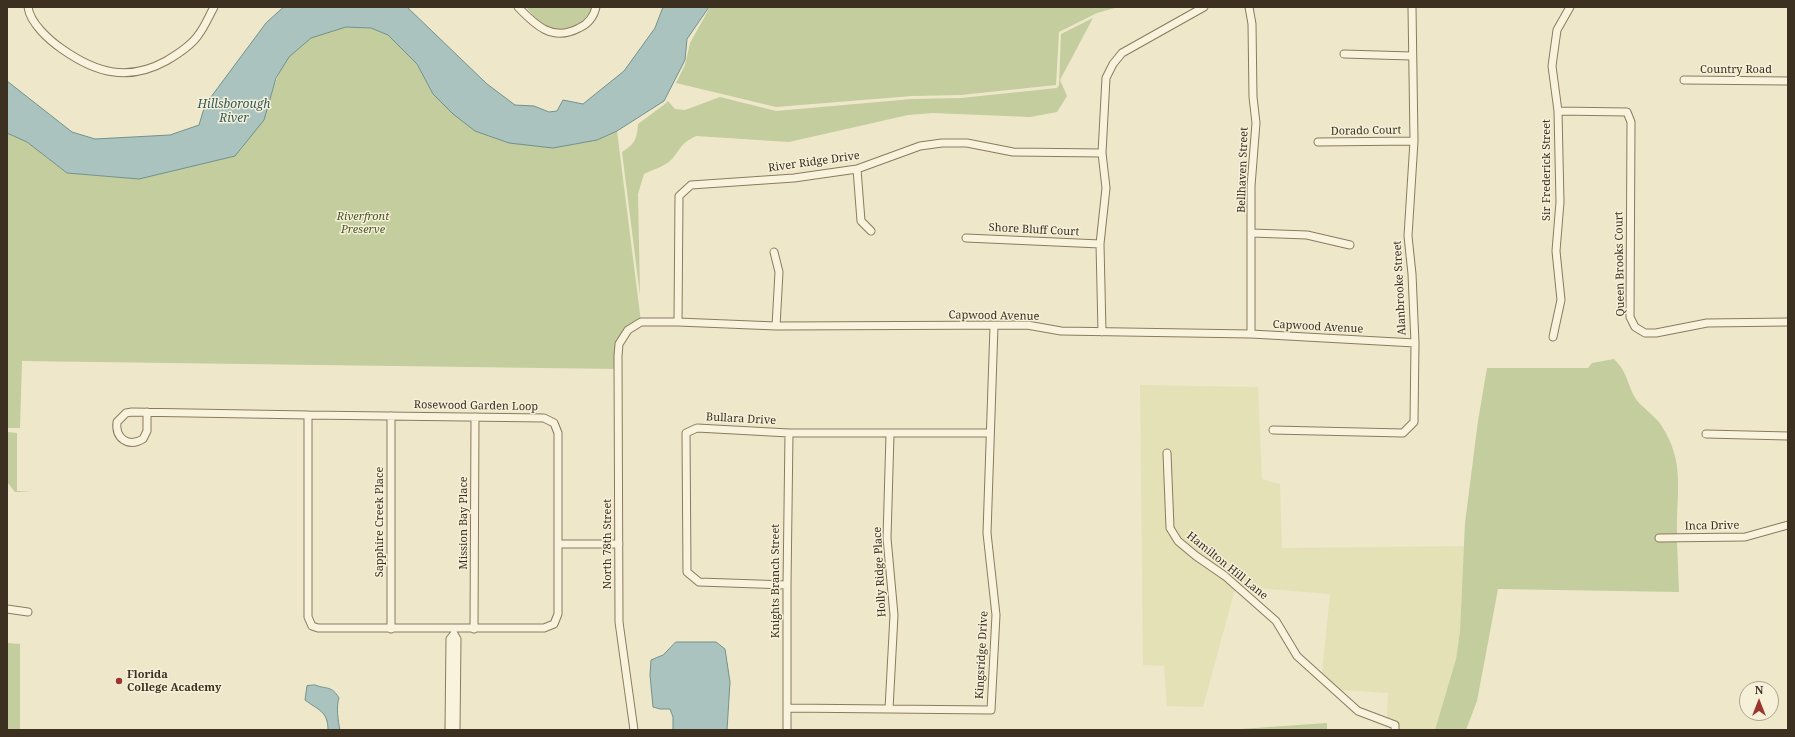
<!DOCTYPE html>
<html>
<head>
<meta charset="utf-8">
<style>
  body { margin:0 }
  #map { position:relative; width:1795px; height:737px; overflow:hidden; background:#eee7ca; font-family:"Noto Serif",serif }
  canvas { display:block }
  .frame { position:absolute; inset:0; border:8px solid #3c3021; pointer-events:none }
  .north { position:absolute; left:1739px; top:681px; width:40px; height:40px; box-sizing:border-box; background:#f6f0d9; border:1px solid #aca38f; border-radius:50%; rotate:0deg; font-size:11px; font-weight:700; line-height:16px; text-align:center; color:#3c3021 }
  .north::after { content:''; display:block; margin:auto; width:14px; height:18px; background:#99372f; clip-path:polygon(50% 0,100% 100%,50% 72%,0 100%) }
</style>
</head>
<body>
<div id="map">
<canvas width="1795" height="737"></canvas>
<div class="frame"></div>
<div class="north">N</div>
</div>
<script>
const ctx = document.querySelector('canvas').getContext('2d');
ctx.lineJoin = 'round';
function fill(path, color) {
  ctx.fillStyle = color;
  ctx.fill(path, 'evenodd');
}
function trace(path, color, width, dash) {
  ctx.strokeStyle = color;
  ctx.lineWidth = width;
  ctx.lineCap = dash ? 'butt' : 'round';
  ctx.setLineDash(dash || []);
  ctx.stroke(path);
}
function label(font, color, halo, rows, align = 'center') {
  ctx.font = font + ' "Noto Serif",serif';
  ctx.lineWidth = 3;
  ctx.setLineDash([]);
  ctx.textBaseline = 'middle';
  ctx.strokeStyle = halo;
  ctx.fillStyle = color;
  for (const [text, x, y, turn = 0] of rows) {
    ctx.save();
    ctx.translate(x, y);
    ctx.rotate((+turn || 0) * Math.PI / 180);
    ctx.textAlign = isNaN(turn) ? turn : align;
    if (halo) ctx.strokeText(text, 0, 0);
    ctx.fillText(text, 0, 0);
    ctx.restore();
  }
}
const farmland = new Path2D(`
  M1140 385 1258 387 1262 479 1280 484 1282 548 1464 546 1460 631 1456 659 1435 730H1399L1396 722 1387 718 1388 693 1340 690 1322 673 1330 594 1244 587 1227 572 1198 553 1181 538 1173 527 1170 449H1164L1167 530 1176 544 1194 559 1223 579 1235 589 1203 707 1167 706 1164 666 1143 665Z`);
const green = new Path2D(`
  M526 7H592C587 24 562 35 546 26 538 22 532 14 526 7Z
  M710 7H1118L1097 13 1059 32 1056 85 961 95 912 96 776 107 676 83 685 65 690 43Z
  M1093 18 1060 80 1067 96 1057 112 1030 117 933 113 908 115 789 142 696 136C679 145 683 146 672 159 666 166 652 170 644 174L638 194 640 295 622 152C635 144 637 139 638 124L665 104 668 101 675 109 685 110 720 97 776 111 912 99 961 98 1057 88 1059 85 1061 34Z
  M346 27 371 28 388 35 417 64 433 94 453 114 597 140 617 131 641 322 619 344 618 369 22 361 20 428H7V133L27 142 67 173 139 179 264 120C273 89 280 55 310 38 321 32 335 30 346 27Z
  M1614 359C1627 372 1626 380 1634 396 1640 407 1654 414 1661 425 1686 463 1676 492 1677 534H1656V542H1677L1679 592 1498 589 1477 701 1466 730H1435L1456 659 1460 631 1465 523 1478 421 1487 368H1588L1592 363Z
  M7 432 17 433V491L33 492H15L7 482Z
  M7 643 20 644V730H7Z
  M1327 723V730H1226Z`);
const water = new Path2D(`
  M284 7H407L487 84 515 105 534 106 549 112 557 111 563 100 583 104 624 71 655 28 663 7H709L687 39 685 60 664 101 617 131 597 140 553 148 509 143 475 131 453 114 433 94 417 64 388 35 371 28 346 27 311 38 289 57 276 78 264 120 235 156 139 179 67 173 27 142 7 133V81L72 132 95 139 170 135 199 125 205 105 266 23Z
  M676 642H716L725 649 730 682 727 730H673V717L670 709H660L653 707 650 675 651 660 663 655Z
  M315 685C328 690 331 685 339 698 336 706 338 721 340 730H328C328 711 318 710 305 700L307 686Z`);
const minor = new Path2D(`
  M28 7C30 23 49 40 62 49 96 73 128 82 166 61 178 54 192 45 199 34 205 26 209 16 214 7
  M518 7C536 26 553 42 579 28 588 24 594 16 596 7
  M1249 7 1252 24 1253 97 1256 123 1251 186V334
  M1344 54 1411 56
  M1684 80 1788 81
  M1558 111 1627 112 1631 122 1630 317 1635 327 1645 333H1656L1707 323 1788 322
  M1318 142 1414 141
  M857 169 861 221 871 231
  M1252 233 1307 235 1350 245
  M966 238 1100 244
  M774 252 779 272 776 326
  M678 322 679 196 691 185 794 178 857 169 920 146 942 143H967L1013 152 1102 153
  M1102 332 1100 244 1106 188 1102 153 1106 78 1113 64 1122 53 1204 7
  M1553 337 1561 300 1556 251 1560 202 1558 111 1552 66 1557 30 1570 7
  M147 412V431L143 439C128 448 115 438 117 422L126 413 132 412 308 415
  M308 415 544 418 554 423 558 433V614L554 624 544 628H318L312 626 308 617Z
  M391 416V629
  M1273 430 1403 433 1414 422 1415 343 1412 274 1408 236 1414 141 1412 7
  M1706 434 1788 436
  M1167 453 1170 528 1178 541 1196 556 1225 576 1276 621 1297 656 1358 711 1395 725V730
  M1659 538 1745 537 1788 525
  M558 544H619
  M787 585 699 582 687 572 686 433 697 428 789 433H990
  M7 609 28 612
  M474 629 475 417
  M787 708 991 710 996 615 987 533 994 326
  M889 709 894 615 887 538 890 434
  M449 730 450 639 454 634 457 639 456 730
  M634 730 619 622 618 356 619 344 628 330 641 322H678L776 326 1027 325 1061 331 1251 334 1415 343
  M787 730V585L789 433`);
const markers = [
  [119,681,4,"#99372f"]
];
const streetNames = [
  ["Country Road",1736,70],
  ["Dorado Court",1366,131,-1],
  ["River Ridge Drive",814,162,-8],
  ["Bellhaven Street",1243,170,-88],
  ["Sir Frederick Street",1547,170,-90],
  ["Shore Bluff Court",1034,230,3],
  ["Queen Brooks Court",1620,264,-91],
  ["Alanbrooke Street",1400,288,-93],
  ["Capwood Avenue",994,316,1],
  ["Capwood Avenue",1318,327,3],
  ["Rosewood Garden Loop",476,406,1],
  ["Bullara Drive",741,419,3],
  ["Sapphire Creek Place",380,522,-90],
  ["Mission Bay Place",464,523,-90],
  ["Inca Drive",1712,526,-1],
  ["North 78th Street",608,544,-90],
  ["Hamilton Hill Lane",1227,566,39],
  ["Holly Ridge Place",880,572,-93],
  ["Knights Branch Street",776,581,-90],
  ["Kingsridge Drive",982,655,-87]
];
const parkNames = [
  ["Riverfront",363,217],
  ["Preserve",363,230]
];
const poiNames = [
  ["Florida",127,675],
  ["College Academy",127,688]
];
const waterNames = [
  ["Hillsborough",234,105],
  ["River",234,119]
];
fill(farmland, '#e4e1b7');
fill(green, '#c3cd9d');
fill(water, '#aac3be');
trace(water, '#70928c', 1);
trace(minor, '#8b7a5e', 9);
trace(minor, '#f9f3dd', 7);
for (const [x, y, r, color] of markers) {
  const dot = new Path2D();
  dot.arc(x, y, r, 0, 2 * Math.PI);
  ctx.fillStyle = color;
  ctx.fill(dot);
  trace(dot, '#f6f0d9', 1.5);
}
label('11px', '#3c3021', '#f6f0d9', streetNames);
label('italic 11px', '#485828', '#f6f0d9', parkNames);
label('bold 11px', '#3c3021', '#f6f0d9', poiNames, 'left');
label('italic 12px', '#315a5b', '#f6f0d9', waterNames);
</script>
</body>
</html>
